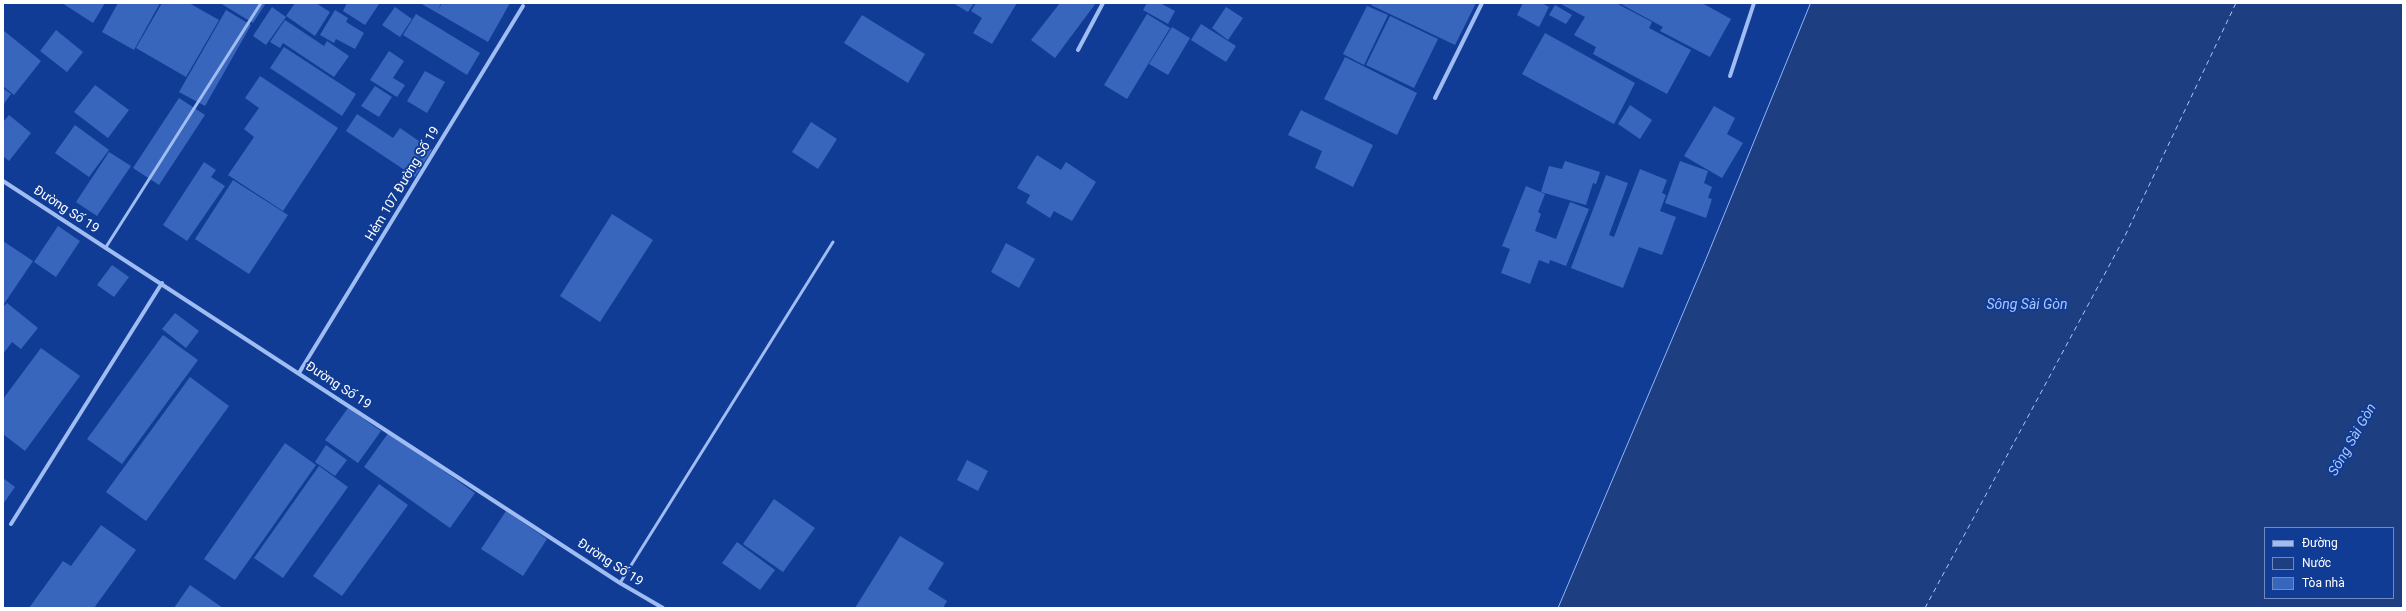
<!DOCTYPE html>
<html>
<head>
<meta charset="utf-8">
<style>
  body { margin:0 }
  #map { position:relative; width:2406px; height:611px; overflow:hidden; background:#113c95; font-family:Roboto,sans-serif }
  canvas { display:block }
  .frame { position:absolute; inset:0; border:4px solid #fff; pointer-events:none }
  .legend { position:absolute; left:2264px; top:527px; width:130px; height:72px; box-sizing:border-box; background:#113c95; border:1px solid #708abf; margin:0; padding:5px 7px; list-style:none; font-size:12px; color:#fff }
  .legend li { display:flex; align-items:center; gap:8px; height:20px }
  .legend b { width:20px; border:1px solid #708abf }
</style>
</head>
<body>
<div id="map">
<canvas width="2406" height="611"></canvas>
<div class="frame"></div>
<ul class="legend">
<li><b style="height:5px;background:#9fbcf3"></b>Đường</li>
<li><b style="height:11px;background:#1d3e81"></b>Nước</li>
<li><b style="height:11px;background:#3966bd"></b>Tòa nhà</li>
</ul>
</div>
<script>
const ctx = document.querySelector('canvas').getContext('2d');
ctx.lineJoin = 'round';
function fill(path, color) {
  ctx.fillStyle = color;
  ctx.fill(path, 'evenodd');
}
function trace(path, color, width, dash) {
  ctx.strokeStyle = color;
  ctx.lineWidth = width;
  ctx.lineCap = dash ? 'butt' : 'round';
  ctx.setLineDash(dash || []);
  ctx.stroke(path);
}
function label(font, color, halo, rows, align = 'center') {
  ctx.font = font + ' Roboto,sans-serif';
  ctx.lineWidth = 4;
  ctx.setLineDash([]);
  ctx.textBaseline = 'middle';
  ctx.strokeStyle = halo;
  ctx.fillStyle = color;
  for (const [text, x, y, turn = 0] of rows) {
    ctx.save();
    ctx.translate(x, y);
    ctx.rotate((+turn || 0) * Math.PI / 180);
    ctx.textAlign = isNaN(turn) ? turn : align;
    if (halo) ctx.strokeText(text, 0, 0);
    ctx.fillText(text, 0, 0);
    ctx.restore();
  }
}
const water = new Path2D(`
  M1811 3H2403V608H1558L1706 259ZM2265 528H2393V598H2265Z`);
const ferry = new Path2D(`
  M1925 608 2123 240 2236 3`);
const building = new Path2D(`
  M62 3H105L93 23Z
  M118 3H160L134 50 102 32Z
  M162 3H189L219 20 186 77 136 48Z
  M220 3H266L253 23Z
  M295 3H316L330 12 315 36 286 16Z
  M347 3H377L379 4 365 25 343 11Z
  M420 3H441L438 10 442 3H510L488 42Z
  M953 3H974L968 12Z
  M976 3H1017L992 44 973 33 982 18 971 11Z
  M1060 3H1096L1055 58 1031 40Z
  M1147 3H1160L1175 11 1168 24 1143 10Z
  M1372 3H1476L1455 45 1371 5Z
  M1523 3H1542L1549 7 1539 27 1517 15Z
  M1559 3H1616L1652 22 1649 28 1691 50 1667 94 1593 54 1596 47 1574 35 1585 17Z
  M1619 3H1702L1731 19 1710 57 1660 31 1663 27Z
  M1555 5 1572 15 1566 24 1549 15Z
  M1367 6 1388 15 1364 65 1343 54Z
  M272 7 286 17 266 45 253 36Z
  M395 7 412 19 400 37 382 25Z
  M1226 7 1243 18 1228 40 1212 28Z
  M226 10 251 25 205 106 179 92Z
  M335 10 348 18 346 22 364 33 355 49 336 39 334 43 320 35Z
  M416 14 480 53 467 75 403 35Z
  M1147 14 1170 28 1127 99 1104 85Z
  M862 15 925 54 908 83 844 43Z
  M1390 16 1438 39 1414 88 1366 65Z
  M285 20 324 46 327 41 349 56 334 77 283 43 280 48 270 42Z
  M1201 24 1236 46 1226 62 1191 40Z
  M1172 27 1190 38 1168 75 1149 64Z
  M3 30 41 61 14 95 3 86Z
  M56 30 83 52 67 72 40 51Z
  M1545 33 1635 83 1614 124 1522 74Z
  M284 47 356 94 342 116 270 68Z
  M389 51 404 61 393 78 405 85 397 97 370 80Z
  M1345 57 1417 93 1397 135 1324 99Z
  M425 71 445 82 427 113 407 101Z
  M260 76 338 128 283 211 228 175 254 137 244 129 259 108 245 98Z
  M95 85 129 110 108 138 74 112Z
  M375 86 392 97 379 117 361 106Z
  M3 88 11 94 3 105Z
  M179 98 205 115 159 185 133 168Z
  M1630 105 1652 120 1640 139 1618 124Z
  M1714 106 1735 118 1727 134 1743 143 1722 178 1684 156Z
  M1301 110 1373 145 1353 187 1315 168 1322 151 1288 135Z
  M357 114 393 138 400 128 432 150 415 177 346 131Z
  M9 115 31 133 9 161 3 156V122Z
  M811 122 837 139 818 169 792 152Z
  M75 125 109 150 89 177 55 153Z
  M109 152 131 166 97 216 76 202Z
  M1037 155 1061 170 1066 162 1096 182 1072 221 1054 211 1050 218 1026 203 1030 195 1017 188Z
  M1565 161 1600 172 1596 184 1593 183 1586 205 1541 192 1549 166 1562 169Z
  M1680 161 1708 171 1704 183 1712 187 1708 198 1712 199 1706 218 1665 203Z
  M204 162 216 170 211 177 225 186 187 241 163 225Z
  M1640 169 1667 180 1662 193 1666 195 1660 211 1676 217 1662 255 1639 247 1623 288 1571 268 1606 175 1628 183 1609 235 1614 237Z
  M233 180 288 215 249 274 195 239Z
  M1526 186 1545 194 1538 212 1541 214 1535 231 1556 239 1570 202 1589 209 1566 266 1550 260 1549 264 1539 260 1530 284 1501 273 1510 249 1502 246Z
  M612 214 653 240 600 322 560 296Z
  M58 226 80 241 56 277 34 262Z
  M3 241 33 261 4 304 3 303Z
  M1006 243 1035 259 1019 288 991 272Z
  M112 265 129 277 114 297 97 285Z
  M7 303 38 328 21 349 12 342 3 354V307Z
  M175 313 199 331 186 348 162 329Z
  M163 335 198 360 122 464 87 439Z
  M41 348 80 376 25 451 3 434V399Z
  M190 377 229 406 146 521 106 492Z
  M348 408 381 431 358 463 325 440Z
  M389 432 475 493 450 528 364 467Z
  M285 443 316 465 235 580 204 559Z
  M326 445 347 460 335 476 315 462Z
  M967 460 988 471 978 491 957 480Z
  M319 466 348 487 283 578 254 558Z
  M3 478 15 487 3 504Z
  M379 484 408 505 342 596 313 576Z
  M774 499 815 528 783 572 743 544Z
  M506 511 547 539 523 576 481 549Z
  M101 525 136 550 94 608H29L63 561 71 566Z
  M900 536 944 563 928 589 947 601 943 608H855Z
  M737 542 775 570 760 590 722 563Z
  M190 585 223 608H174Z`);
const service = new Path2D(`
  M106 247 261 3
  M620 583 833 242`);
const minor = new Path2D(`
  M1078 50 1103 3
  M1730 76 1754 3
  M1435 98 1482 3
  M3 181 620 583 663 608
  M299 373 523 6
  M11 524 162 283`);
const streetNames = [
  ["Hẻm 107 Đường Số 19",403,184,-59],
  ["Đường Số 19",66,210,33],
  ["Đường Số 19",338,386,33],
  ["Đường Số 19",610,563,33]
];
const waterNames = [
  ["Sông Sài Gòn",2027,305],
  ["Sông Sài Gòn",2353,440,-60]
];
fill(water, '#1d3e81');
trace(water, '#90b5f7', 1);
trace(ferry, '#abc7fa', 1, [5, 4]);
fill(building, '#3966bd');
trace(service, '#9fbcf3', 3);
trace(minor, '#9fbcf3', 4);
label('13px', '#fff', '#113c95', streetNames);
label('italic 14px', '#abc7fa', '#113c95', waterNames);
</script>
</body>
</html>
